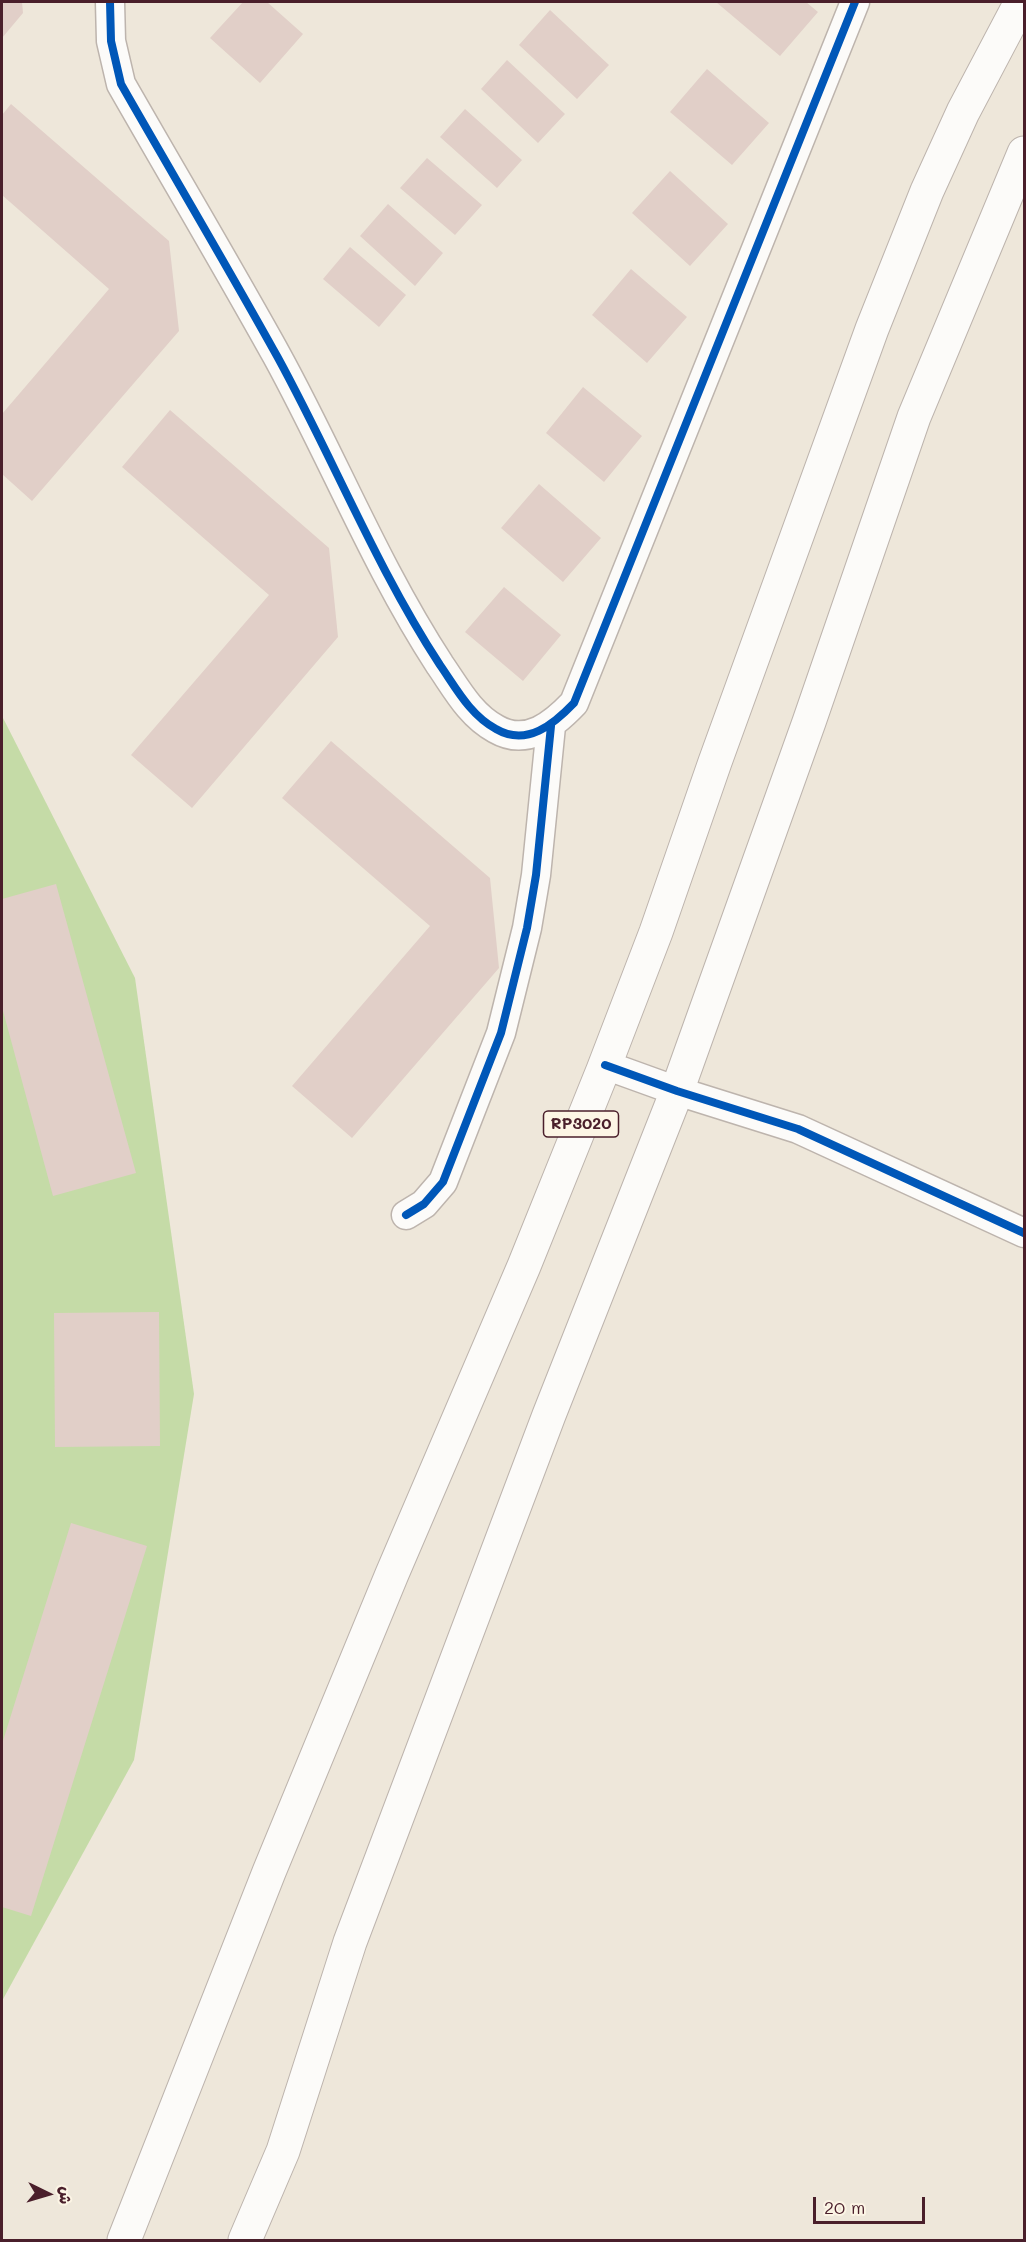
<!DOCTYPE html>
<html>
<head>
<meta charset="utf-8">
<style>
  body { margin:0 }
  #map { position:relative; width:1026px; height:2242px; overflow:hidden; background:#eee7da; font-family:Mali,"Playpen Sans Arabic",sans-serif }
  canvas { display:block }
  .frame { position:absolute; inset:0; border:3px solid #4a1f2b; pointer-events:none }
  .north { position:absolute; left:18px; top:2164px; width:60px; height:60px; -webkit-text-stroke:4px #fcf5e5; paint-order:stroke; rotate:95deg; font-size:16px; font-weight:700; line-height:24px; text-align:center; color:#4a1f2b }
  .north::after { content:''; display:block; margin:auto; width:21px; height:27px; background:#4a1f2b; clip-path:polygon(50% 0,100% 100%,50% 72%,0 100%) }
  .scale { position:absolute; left:813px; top:2197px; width:112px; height:27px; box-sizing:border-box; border:3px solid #4a1f2b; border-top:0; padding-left:8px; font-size:18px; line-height:21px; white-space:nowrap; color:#4a1f2b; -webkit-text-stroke:4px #fcf5e5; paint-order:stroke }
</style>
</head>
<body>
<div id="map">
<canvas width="1026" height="2242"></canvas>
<div class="frame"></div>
<div class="north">ش</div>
<div class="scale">20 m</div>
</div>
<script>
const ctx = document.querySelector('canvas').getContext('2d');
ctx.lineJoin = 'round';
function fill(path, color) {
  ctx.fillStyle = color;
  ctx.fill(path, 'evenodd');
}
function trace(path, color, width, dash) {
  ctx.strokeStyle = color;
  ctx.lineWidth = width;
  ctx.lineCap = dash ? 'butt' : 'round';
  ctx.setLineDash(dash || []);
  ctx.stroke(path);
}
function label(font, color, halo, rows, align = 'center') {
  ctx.font = font + ' Mali,sans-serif';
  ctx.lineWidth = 4.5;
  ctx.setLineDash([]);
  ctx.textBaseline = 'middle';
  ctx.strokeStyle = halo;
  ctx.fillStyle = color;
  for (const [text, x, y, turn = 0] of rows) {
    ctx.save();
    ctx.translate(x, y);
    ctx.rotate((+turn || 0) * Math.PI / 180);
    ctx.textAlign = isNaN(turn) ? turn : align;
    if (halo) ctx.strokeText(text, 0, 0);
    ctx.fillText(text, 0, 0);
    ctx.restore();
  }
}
const green = new Path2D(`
  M2 716 135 978 194 1394 134 1760 2 2001Z`);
const building = new Path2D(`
  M2 2H22L23 13 2 38Z
  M243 2H267L303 34 260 83 210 38Z
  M716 2H806L818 12 780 56Z
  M550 10 609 65 577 99 519 45Z
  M507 60 565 114 538 143 481 89Z
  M707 69 769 123 732 165 670 112Z
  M11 104 169 241 179 331 32 501 2 474V414L109 289 2 195V115Z
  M465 109 522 160 497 188 440 137Z
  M427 158 482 205 455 235 400 188Z
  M670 171 728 224 690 266 632 213Z
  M388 204 443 253 415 286 360 236Z
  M350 247 406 295 379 327 323 279Z
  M631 269 687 317 647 363 592 315Z
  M583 387 642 436 604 482 546 433Z
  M170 410 329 548 338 637 192 808 131 755 269 595 122 467Z
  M539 484 601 538 563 582 501 528Z
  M504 587 561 635 523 681 465 632Z
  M331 741 490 878 499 968 352 1138 292 1086 430 926 282 798Z
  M56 884 136 1173 53 1196 2 1007V899Z
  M159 1312 160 1446 55 1447 54 1313Z
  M71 1523 147 1546 31 1916 2 1907V1744Z`);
const minor = new Path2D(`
  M110 2 111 41 121 84C173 175 226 264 277 356 333 458 376 567 440 665 456 688 470 715 496 729 527 747 554 724 574 703L855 2
  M605 1065 677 1091 798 1129 1024 1233
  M406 1215 424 1204 443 1182 501 1033 527 928 536 875 551 726`);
const trunk = new Path2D(`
  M124 2240 269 1872 392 1574 524 1266 603 1070 656 932 715 762 872 329 927 191 963 112 1021 2
  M245 2240 283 2151 350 1942 549 1415 677 1091 809 722 914 417 1024 153`);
const cycleway = new Path2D(`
  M110 2 111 41 121 84C173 175 226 264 277 356 333 458 376 567 440 665 456 688 470 715 496 729 527 747 554 724 574 703L855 2
  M605 1065 677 1091 798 1129 1024 1233
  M406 1215 424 1204 443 1182 501 1033 527 928 536 875 551 726`);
const shields = [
  [581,1124,75]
];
const shieldNames = [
  ["RP3020",581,1124]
];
fill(green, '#c5dba7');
fill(building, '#e1cfc8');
trace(minor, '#bdb4ad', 31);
trace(trunk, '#bdb4ad', 35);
trace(minor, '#fcfbf9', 28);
trace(trunk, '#fcfbf9', 33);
trace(cycleway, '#0057b8', 8);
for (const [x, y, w] of shields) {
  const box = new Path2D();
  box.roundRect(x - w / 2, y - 13, w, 26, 4.5);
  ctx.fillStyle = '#fcf5e5';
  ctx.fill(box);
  trace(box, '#4a1f2b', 1.5);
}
label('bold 16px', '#4a1f2b', null, shieldNames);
</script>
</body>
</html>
